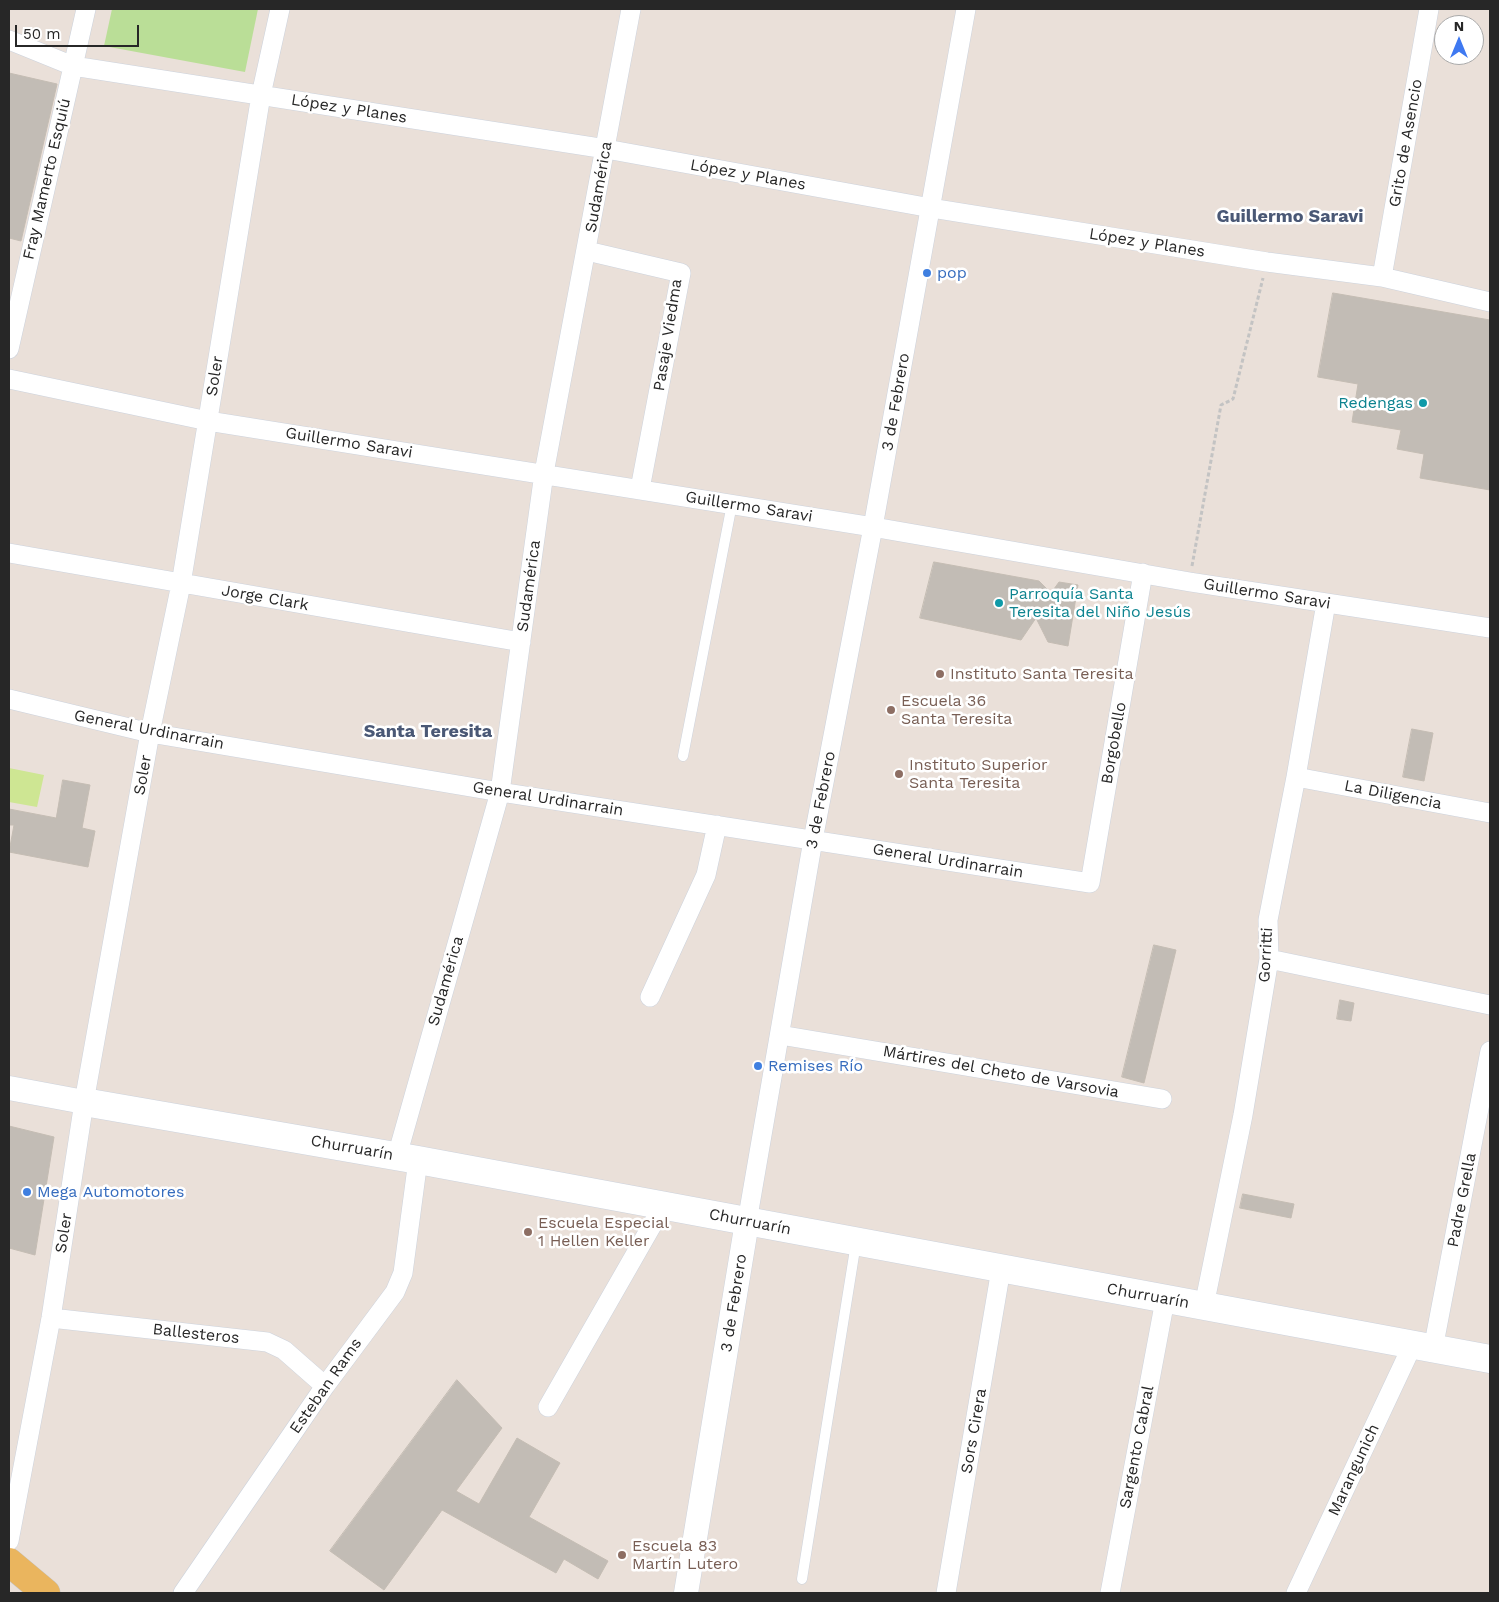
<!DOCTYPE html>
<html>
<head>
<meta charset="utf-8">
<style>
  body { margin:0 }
  #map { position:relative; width:1499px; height:1602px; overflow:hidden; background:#eae0d9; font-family:"Work Sans",sans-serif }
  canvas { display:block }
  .frame { position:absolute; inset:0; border:10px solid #272727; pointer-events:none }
  .north { position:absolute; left:1434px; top:15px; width:50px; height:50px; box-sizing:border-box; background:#fff; border:1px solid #a9a9a9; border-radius:50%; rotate:0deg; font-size:14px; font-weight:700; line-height:20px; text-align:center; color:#272727 }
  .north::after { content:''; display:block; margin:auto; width:18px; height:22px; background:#3f79f1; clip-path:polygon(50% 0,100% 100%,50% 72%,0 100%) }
  .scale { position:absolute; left:15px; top:25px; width:124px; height:22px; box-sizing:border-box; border:2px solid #272727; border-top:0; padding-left:6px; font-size:15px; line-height:18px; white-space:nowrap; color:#272727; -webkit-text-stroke:4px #fff; paint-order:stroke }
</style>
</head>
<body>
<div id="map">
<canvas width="1499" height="1602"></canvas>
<div class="frame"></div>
<div class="north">N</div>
<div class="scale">50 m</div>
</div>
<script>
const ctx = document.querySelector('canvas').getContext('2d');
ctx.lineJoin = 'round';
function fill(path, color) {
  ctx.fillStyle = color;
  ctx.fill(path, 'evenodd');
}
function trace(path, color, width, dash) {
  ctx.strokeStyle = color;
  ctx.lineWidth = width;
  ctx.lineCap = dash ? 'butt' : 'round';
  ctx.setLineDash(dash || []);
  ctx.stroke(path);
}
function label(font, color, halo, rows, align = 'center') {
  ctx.font = font + ' "Work Sans",sans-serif';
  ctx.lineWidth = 5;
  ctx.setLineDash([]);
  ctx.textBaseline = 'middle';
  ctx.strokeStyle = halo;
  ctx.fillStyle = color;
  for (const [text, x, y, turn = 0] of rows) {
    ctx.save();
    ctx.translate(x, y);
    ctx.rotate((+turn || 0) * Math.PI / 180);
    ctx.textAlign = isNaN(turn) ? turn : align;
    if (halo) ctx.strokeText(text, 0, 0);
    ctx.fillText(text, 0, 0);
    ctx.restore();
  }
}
const green = new Path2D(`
  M112 9H258L245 72 104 46Z`);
const pitch = new Path2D(`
  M9 768 44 775 37 807 9 802Z`);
const building = new Path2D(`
  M9 73 57 84 21 241 9 238Z
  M1333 293 1490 320V490L1420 478 1424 454 1397 449 1401 430 1352 422 1358 384 1318 377Z
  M934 562 1039 581 1051 593 1059 582 1078 585 1068 646 1048 642 1036 618 1021 640 920 618Z
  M1412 729 1433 733 1424 781 1403 777Z
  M63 780 90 785 82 828 95 831 88 867 9 852 14 825H9V809L56 818Z
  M1154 945 1176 950 1144 1083 1122 1077Z
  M1340 1000 1354 1003 1351 1021 1337 1019Z
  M9 1126 54 1137 35 1255 9 1248Z
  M1243 1194 1294 1204 1291 1218 1240 1208Z
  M457 1380 502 1428 456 1491 479 1504 517 1438 560 1463 529 1517 608 1561 598 1579 564 1559 556 1573 442 1510 384 1590 330 1551Z`);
const path = new Path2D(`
  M1192 566 1221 405 1233 399 1263 278`);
const service = new Path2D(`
  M683 756 732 504
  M802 1579 856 1243`);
const minor = new Path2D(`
  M9 40 73 66 606 149 931 208 1267 262 1382 277 1490 302
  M587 251 681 273 640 489
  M1382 277 1429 9
  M9 349 86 9
  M9 379 208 421 873 527 1190 582 1490 628
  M9 553 521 642
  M9 699 150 733 500 792 1090 883 1143 573
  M1296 777 1490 813
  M1269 959 1490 1005
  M650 997 706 875 717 825
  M780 1035 1162 1099
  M397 1156 500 792 544 473 631 9
  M747 1222 813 840 873 527 966 9
  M1204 1306 1243 1115 1269 959 1268 920 1296 777 1326 603
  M51 1318 267 1342 284 1350 325 1386
  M1433 1349 1490 1051
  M548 1407 663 1206
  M9 1541 51 1318 84 1102 150 733 181 584 261 95 280 9
  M183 1593 325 1386 395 1292 403 1273 418 1160
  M946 1593 1001 1269
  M1110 1593 1165 1300
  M1296 1593 1412 1346`);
const tertiary = new Path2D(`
  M9 1088 84 1102
  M686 1593 747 1222`);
const secondary = new Path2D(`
  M84 1102 418 1160 1490 1359`);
const primary = new Path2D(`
  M9 1562 46 1593`);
const markers = [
  [927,273,5,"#3f7fe0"],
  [1423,403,5,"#0f9aa8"],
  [999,603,5,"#0f9aa8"],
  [940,674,5,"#8d6e63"],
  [891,710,5,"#8d6e63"],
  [899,774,5,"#8d6e63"],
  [758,1066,5,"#3f7fe0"],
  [27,1192,5,"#3f7fe0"],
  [528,1232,5,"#8d6e63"],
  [622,1555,5,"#8d6e63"]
];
const streetNames = [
  ["López y Planes",349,109,9],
  ["Grito de Asencio",1406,143,-80],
  ["López y Planes",748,175,10],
  ["Fray Mamerto Esquiú",47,179,-77],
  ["Sudamérica",599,187,-80],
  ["López y Planes",1147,243,9],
  ["Pasaje Viedma",668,335,-81],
  ["Soler",215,376,-81],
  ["3 de Febrero",896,402,-80],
  ["Guillermo Saravi",349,443,9],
  ["Guillermo Saravi",749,507,9],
  ["Sudamérica",529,586,-82],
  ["Guillermo Saravi",1267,594,9],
  ["Jorge Clark",265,598,10],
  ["General Urdinarrain",149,730,11],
  ["Borgobello",1114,743,-80],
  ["Soler",143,775,-80],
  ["La Diligencia",1393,795,11],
  ["General Urdinarrain",548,799,9],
  ["3 de Febrero",821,800,-79],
  ["General Urdinarrain",948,861,9],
  ["Gorritti",1266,955,-87],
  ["Sudamérica",446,981,-74],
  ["Mártires del Cheto de Varsovia",1001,1072,10],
  ["Churruarín",352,1148,10],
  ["Padre Grella",1462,1200,-79],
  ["Churruarín",750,1222,11],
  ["Soler",64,1233,-81],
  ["Churruarín",1148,1296,10],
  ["3 de Febrero",734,1303,-81],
  ["Ballesteros",196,1334,6],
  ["Esteban Rams",326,1386,-55],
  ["Sors Cirera",974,1431,-80],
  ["Sargento Cabral",1137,1447,-79],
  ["Marangunich",1354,1470,-65]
];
const shopNames = [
  ["pop",937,273],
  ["Remises Río",768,1066],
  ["Mega Automotores",37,1192]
];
const cultureNames = [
  ["Redengas",1413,403],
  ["Parroquía Santa",1009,594,"left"],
  ["Teresita del Niño Jesús",1009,612,"left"]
];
const educationNames = [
  ["Instituto Santa Teresita",950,674],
  ["Escuela 36",901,701],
  ["Santa Teresita",901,719],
  ["Instituto Superior",909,765],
  ["Santa Teresita",909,783],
  ["Escuela Especial",538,1223],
  ["1 Hellen Keller",538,1241],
  ["Escuela 83",632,1546],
  ["Martín Lutero",632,1564]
];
const neighbourhoodNames = [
  ["Guillermo Saravi",1290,217],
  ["Santa Teresita",428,732]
];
fill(green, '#bade97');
fill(pitch, '#cee693');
fill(building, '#c2bcb5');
trace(building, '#c4bcb3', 1);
trace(service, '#ccd2dc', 11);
trace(minor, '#ccd2dc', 20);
trace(tertiary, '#ccd2dc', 25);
trace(secondary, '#ccd2dc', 29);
trace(primary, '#c3c3c3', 29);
trace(path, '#c3c3c3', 3, [4, 2.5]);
trace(service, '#fff', 10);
trace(minor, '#fff', 19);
trace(tertiary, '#fff', 24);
trace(secondary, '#fff', 28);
trace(primary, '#eab55e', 28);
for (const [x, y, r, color] of markers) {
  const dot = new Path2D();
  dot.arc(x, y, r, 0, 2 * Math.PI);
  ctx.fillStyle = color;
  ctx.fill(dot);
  trace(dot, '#fff', 2);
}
label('16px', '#272727', '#fff', streetNames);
label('16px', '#366cbe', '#fff', shopNames, 'left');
label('16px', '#0d838f', '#fff', cultureNames, 'right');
label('16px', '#785e54', '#fff', educationNames, 'left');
label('bold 18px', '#4a5875', '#fff', neighbourhoodNames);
</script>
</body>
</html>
